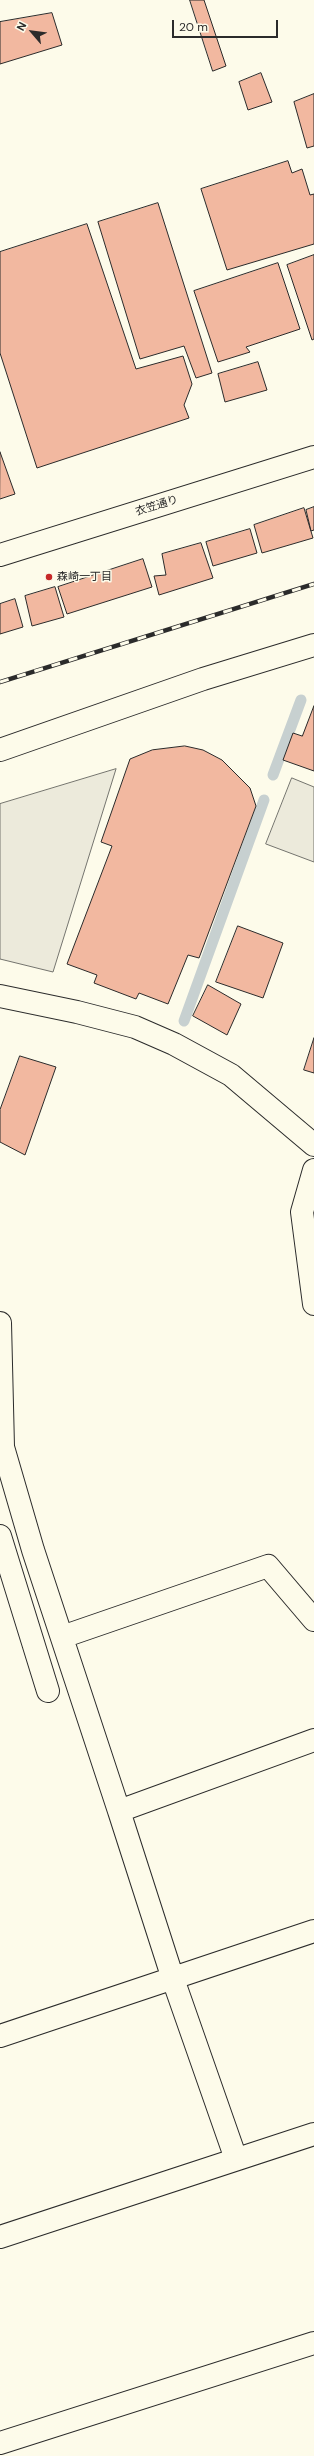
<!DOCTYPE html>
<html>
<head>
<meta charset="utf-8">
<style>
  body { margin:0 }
  #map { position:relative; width:314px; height:2456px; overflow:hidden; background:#fdfbea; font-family:"DM Sans",sans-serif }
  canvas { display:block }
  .north { position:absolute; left:12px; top:12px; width:40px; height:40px; -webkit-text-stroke:3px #fdfbea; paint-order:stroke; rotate:298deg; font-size:11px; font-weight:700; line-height:16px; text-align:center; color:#2b2b2b }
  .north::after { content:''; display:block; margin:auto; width:14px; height:18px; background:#2b2b2b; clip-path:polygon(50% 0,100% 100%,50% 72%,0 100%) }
  .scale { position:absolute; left:172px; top:20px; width:106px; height:18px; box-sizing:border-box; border:2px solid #2b2b2b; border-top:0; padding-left:5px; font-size:12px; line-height:14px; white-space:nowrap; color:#2b2b2b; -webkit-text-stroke:3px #fdfbea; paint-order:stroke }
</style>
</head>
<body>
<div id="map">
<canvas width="314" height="2456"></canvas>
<div class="north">N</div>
<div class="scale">20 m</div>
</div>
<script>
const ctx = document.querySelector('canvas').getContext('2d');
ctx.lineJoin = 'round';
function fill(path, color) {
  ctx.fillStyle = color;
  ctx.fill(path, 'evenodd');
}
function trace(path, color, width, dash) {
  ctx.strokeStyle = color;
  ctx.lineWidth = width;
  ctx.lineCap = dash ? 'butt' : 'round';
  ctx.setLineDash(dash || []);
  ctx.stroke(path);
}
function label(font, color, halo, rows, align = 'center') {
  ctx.font = font + ' "DM Sans","Noto Sans JP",sans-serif';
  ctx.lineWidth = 3;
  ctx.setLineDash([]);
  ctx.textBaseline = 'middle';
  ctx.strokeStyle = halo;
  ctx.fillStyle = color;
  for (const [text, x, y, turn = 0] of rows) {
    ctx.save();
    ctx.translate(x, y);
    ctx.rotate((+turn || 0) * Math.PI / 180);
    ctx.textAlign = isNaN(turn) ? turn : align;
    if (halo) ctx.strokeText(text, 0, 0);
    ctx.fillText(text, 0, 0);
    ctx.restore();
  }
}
const parking = new Path2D(`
  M116 769 53 972 0 959V804Z
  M292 778 314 787V862L266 844Z`);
const stream = new Path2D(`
  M273 775 301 700
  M184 1021 264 800`);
const building = new Path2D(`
  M190 0H204L226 66 213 71Z
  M52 13 62 45 0 64V22Z
  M261 73 272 102 248 110 239 82Z
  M314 94V146L307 148 294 102Z
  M288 161 292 173 302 169 310 195 314 194V244L227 270 201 189Z
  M158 203 212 373 196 378 184 346 140 359 98 222Z
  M87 224 136 369 183 356 192 384 184 405 189 418 37 468 0 353V252Z
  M314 255V339L312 340 287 265Z
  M278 263 300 329 246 347 250 352 218 362 194 291Z
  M258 362 267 390 225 402 218 374Z
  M0 452 15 494 0 499Z
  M314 507V530L311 531 306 510Z
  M304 508 313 538 262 553 254 525Z
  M250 529 257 553 213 566 206 542Z
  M201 543 213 578 159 595 154 576 166 575 162 554Z
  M143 559 152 587 67 614 58 587Z
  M55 587 64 617 32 626 25 596Z
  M15 599 23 627 0 634V604Z
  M314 706V771L283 760 293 733 302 736Z
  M185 746 203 750 222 760 250 788 256 806 199 958 188 955 168 1004 139 993 136 999 94 983 97 975 67 964 112 846 101 842 130 759 152 750Z
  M238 926 283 943 263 998 216 982Z
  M208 985 241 1004 227 1035 193 1016Z
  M314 1038V1073L304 1070Z
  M20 1056 56 1067 25 1155 0 1142V1110Z`);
const minor = new Path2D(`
  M0 555 314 457
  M0 750 203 679 314 645
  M0 996 77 1012 135 1027 174 1044 231 1075 314 1145
  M314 1170 302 1212 314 1304
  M0 1323 3 1447 33 1550 119 1811
  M0 1536 48 1691
  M62 1637 268 1566 314 1620
  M0 2036 314 1931
  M236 2159 173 1979 119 1811 314 1740
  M0 2237 314 2134
  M0 2443 314 2343`);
const rail = new Path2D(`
  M0 682 314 584`);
const markers = [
  [49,577,4,"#c62828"]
];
const streetNames = [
  ["衣笠通り",157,506,-17]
];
const poiNames = [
  ["森崎一丁目",57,577]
];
fill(parking, '#eceadb');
trace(parking, '#74746e', 1);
trace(stream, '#c7d0d0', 11);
fill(building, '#f2b8a0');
trace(building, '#2b2b2b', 1);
trace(minor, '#2b2b2b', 24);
trace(minor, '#fdfbea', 22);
trace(rail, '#2b2b2b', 4.5);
trace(rail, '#fdfbea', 3, [9]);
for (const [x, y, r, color] of markers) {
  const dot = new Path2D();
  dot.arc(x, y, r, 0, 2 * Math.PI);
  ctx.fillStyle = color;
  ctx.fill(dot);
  trace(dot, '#fdfbea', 1.5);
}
label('11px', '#2b2b2b', '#fdfbea', streetNames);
label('11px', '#2b2b2b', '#fdfbea', poiNames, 'left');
</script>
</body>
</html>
